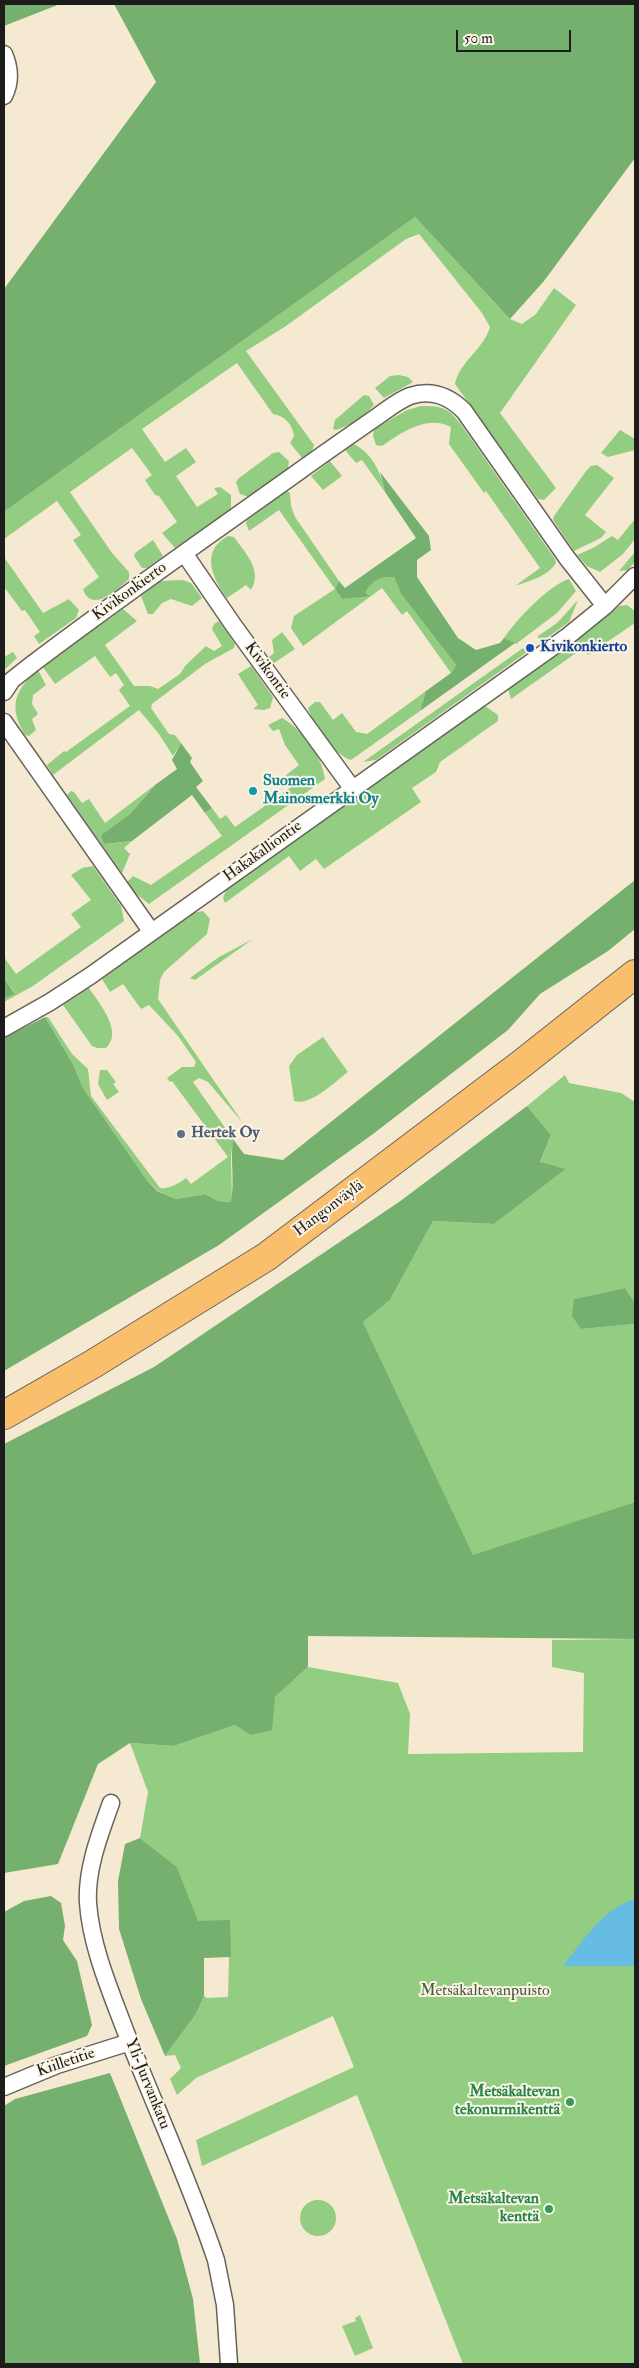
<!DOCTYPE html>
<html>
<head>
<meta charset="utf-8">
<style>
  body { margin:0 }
  #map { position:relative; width:639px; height:2368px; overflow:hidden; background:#f5ead1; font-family:"IM FELL Double Pica",serif }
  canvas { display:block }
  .frame { position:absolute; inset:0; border:5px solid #1c1c1c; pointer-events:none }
  .scale { position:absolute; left:456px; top:30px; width:115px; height:22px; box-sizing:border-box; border:2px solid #1c1c1c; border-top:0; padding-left:6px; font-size:15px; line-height:18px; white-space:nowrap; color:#1c1c1c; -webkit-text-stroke:4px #fcf5e5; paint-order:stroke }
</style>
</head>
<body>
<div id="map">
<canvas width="639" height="2368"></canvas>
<div class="frame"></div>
<div class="scale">50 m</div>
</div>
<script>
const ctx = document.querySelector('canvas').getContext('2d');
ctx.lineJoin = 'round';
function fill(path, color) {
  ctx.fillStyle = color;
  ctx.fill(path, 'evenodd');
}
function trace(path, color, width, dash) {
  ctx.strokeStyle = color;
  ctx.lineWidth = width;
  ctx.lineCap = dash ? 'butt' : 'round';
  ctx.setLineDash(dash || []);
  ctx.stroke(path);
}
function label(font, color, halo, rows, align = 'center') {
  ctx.font = font + ' "IM FELL Double Pica",serif';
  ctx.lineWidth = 4;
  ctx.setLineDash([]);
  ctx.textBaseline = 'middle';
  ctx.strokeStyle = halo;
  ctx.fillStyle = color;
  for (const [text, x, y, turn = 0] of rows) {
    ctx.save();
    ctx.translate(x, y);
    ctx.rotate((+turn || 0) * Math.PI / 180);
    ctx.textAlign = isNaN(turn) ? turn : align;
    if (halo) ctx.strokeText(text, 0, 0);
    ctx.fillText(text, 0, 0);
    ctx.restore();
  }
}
const green = new Path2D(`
  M415 217 510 319 522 324 536 314 554 288 576 305 500 413 556 488 544 500 538 499 455 384C459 362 484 349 490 327L482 313 419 234 406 239 286 326 246 351 314 445C312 453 309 455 302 458L290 443 294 436C292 424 285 416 273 414L237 363 142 429 165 462 186 448 196 462 176 476 197 507 218 494 214 488 220 487 231 495V510L175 548 162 533 177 522 159 496 155 495 145 480 152 475 132 448 70 492 112 553 129 572V579C117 590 91 614 83 589L99 577 73 540 81 535 57 501 4 539V512Z
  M399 375 408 377 413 382 384 398 375 388 390 376Z
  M364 395 369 396 374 405C365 416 349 426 336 430L333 429 335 420Z
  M421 406C441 406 447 407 460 423L555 559 556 563C547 577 529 581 515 586L540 568 486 491 484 493 449 444 451 427C428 414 400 433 382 446L376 445 373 436 374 429 407 410Z
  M620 430 635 439V450L608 457 601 453Z
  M354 444C373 454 381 473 385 492L362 460 356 463 345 450Z
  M279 452 289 461 288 468 249 497 240 494 236 482 239 478 273 453Z
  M330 461 342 476 323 490 311 476Z
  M597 465 614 478 585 515 606 532 601 538 574 551 553 520 554 516 586 471 591 466Z
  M287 491 290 493 291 506 295 517 339 581 335 589 342 599 370 595 364 593C371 581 380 576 394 577L401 594 456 665 451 673 407 611 402 615 382 588 303 646 291 628 294 616 335 589 279 510 249 531 246 523 247 520Z
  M635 519V539L623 554 600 572 587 566 577 555 593 548 612 536 618 540Z
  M228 536 234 537C245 553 263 570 251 590L246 585 227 598C212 578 200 551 228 536Z
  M153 540 163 556 147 568H142L134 556 135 553Z
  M635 552V562L628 570 619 571Z
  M4 557 43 613 69 599 79 610 76 618 39 644 34 636 40 632 25 610 22 611 4 587Z
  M569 579 576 591 557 613 516 644 504 638C516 620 549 585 569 579Z
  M183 580 191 583 202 598 192 606 171 599 162 603 153 614H148L141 596 160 581Z
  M578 600 569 622 540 643 538 636 557 623Z
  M627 605 635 611V623L588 655 583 648 511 699 508 689 512 686 591 629 619 606Z
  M123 609 137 621 105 645 134 686H150L158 689 180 674 185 666 206 646 214 651 222 646 212 629 214 624 219 621 235 644 234 648 205 664 152 704 151 708 169 734 175 735 181 743 173 756 159 734 139 710 53 775 47 765 64 751 66 752 130 706 119 690 124 685 116 673 110 677 95 656 55 684 42 666Z
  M282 632 295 649 274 663 269 657 274 653 272 640Z
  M523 648 527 652 376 760 363 762Z
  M13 652 17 658 4 670V657Z
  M251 666 273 697 270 708 264 710 253 709 258 705 238 674Z
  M38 670 46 685 33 695 32 704 38 714 32 719 36 730 29 736 25 735C9 708 13 691 38 670Z
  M426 691 420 711 351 760C336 757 312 723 308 708L315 702H320L333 720 342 713 356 732 367 734Z
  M485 706 498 715V721L440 762 436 772 412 788 421 802 324 869 316 859 300 871 289 856 225 903 223 898 227 888Z
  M282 718C302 729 322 756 325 779L149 904 135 893 127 882 133 876 151 885 222 836 205 813 212 808 220 819 226 815 235 827 293 786 286 775 299 765 285 745 279 729 273 731 268 725Z
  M155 785 130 814 101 835 105 844 132 841 124 848 130 854 122 873 67 795 71 791 74 792 82 803 89 799 105 823Z
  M93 866 121 906 124 921 33 986 4 1002V998L15 993 4 978V957L16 974 81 927 71 914 91 900 71 875 82 868Z
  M203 911 210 919 207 934 164 972 160 980 158 999 243 1123 208 1082 199 1078 193 1082 233 1139 231 1157 232 1202 218 1201 205 1194 176 1199 158 1191 146 1179 92 1101 82 1086 73 1064 45 1017H48L72 1054 88 1069 91 1096 160 1188C170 1189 178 1184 186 1178L191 1184 228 1157 172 1081 170 1082 167 1078 182 1067H194L196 1062 178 1036 149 1005 141 1009 123 984 110 992 102 979 193 913Z
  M253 939 195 980 190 978 219 957Z
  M88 987C98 1001 124 1032 106 1048H97L92 1046 63 1005Z
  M323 1037 348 1072C334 1082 312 1106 294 1101L289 1066 297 1055Z
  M100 1070H107L116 1082 113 1084 119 1092 107 1100 98 1084Z
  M565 1075 569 1083 621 1093 635 1102V1303L625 1288 574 1299 581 1329 635 1324V1502L473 1556 363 1322 390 1300 433 1221 494 1224 566 1169 540 1163 551 1135 527 1106Z
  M635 1639V2364H463L357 2095 202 2166 196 2140 354 2067 333 2016 196 2078 177 2095 170 2079 181 2068 175 2055 165 2056 196 2014 204 1996 207 1998 228 1997 230 1921 198 1922 177 1867 140 1838 148 1792 130 1743 174 1746 235 1725 250 1735 275 1697 308 1667 398 1683 410 1714 408 1754 583 1752 584 1673 552 1667V1640Z
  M300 2218a18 18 0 1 1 36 0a18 18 0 1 1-36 0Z
  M360 2315 373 2348 355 2356 342 2326 356 2321 355 2318Z`);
const forest = new Path2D(`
  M4 4H60L4 26Z
  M114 4H635V158L544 281 510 319 415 217 4 512V289L156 82Z
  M380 472 429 536 431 550 417 560V577L458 638 476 650 500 643 504 638 515 643 420 711 426 691 451 673 456 665 401 594 394 577C380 576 371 581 365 593L371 596 342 599 335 589 339 581 345 588 416 538 385 492Z
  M181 743 192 758 190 762 203 781 196 787 212 808 205 813 192 795 132 841 104 844 101 835 130 814 155 785 177 769 172 760Z
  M635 880V929L608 951 540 994 508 1030 373 1134 219 1245 4 1371V1038L45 1017 73 1064 82 1086 92 1101 146 1179 157 1191 176 1199 205 1194 218 1201 231 1202C235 1181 230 1160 233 1139L244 1154 283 1160Z
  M4 978 15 994 4 998Z
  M527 1106 551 1135 540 1162 566 1169 494 1224 433 1221 390 1300 363 1322 473 1555 635 1502V1639L308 1636V1667L275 1697 272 1730 250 1735 235 1725 174 1746 130 1743 98 1764 58 1864 4 1873V1444L154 1367 399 1202Z
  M625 1288 635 1303V1324L581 1329 572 1316 574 1299Z
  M140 1838 177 1867 198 1921 230 1920 231 1957 204 1958V1996L196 2014 165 2056 141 1999 119 1929 118 1881 125 1844Z
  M51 1896 61 1903 65 1926 63 1940 77 1961 92 2025 87 2036 4 2066V1912L24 1901Z
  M110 2073 177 2239 193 2299 200 2364H4V2106L15 2099Z`);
const water = new Path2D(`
  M635 1899V1966H563C584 1940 602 1909 635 1899Z`);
const street = new Path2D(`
  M4 54C10 68 11 82 4 96
  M184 553 234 626 352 788
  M4 692 12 680 31 665C119 598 210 535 301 470 326 452 352 434 378 416 388 409 399 400 410 396 432 389 449 396 464 411L567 558 605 606
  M4 722 151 931
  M4 1028 50 1002 90 976 568 636 605 606 635 576
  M111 1803C100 1834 86 1869 88 1903 91 1946 110 1990 125 2030 155 2107 190 2182 216 2260L225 2305 229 2364
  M4 2087 57 2065 130 2042`);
const highway = new Path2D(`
  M4 1415 93 1364 266 1257 520 1065 635 974`);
const markers = [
  [530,648,5,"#1a4fb4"],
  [253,791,5,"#0f9aa8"],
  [181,1134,5,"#5c6f8a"],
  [570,2102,5,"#2e9e5b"],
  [549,2209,5,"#2e9e5b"]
];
const streetNames = [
  ["Kivikonkierto",130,592,-36],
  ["Kivikontie",267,671,54],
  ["Hakakalliontie",263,852,-36],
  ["Hangonväylä",329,1209,-37],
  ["Kiilletitie",66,2063,-19],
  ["Yli-Jurvankatu",147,2084,68]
];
const transitNames = [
  ["Kivikonkierto",540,648]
];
const cultureNames = [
  ["Suomen",263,782],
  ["Mainosmerkki Oy",263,800]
];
const serviceNames = [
  ["Hertek Oy",191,1134]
];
const parkNames = [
  ["Metsäkaltevanpuisto",485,1992]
];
const leisureNames = [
  ["Metsäkaltevan",560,2093],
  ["tekonurmikenttä",560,2111],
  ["Metsäkaltevan",539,2200],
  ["kenttä",539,2218]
];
fill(green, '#92cd81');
fill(forest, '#75b06f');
fill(water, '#67bce4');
trace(street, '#68645b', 19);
trace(highway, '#68645b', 30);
trace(street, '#fff', 16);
trace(highway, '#f9bf6d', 28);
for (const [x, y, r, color] of markers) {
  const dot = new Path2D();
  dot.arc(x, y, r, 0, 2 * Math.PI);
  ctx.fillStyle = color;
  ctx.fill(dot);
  trace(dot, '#fcf5e5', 2);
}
label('16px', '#1c1c1c', '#fcf5e5', streetNames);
label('bold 16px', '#164399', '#fcf5e5', transitNames, 'left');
label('bold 16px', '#0d838f', '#fcf5e5', cultureNames, 'left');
label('bold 16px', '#4e5e75', '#fcf5e5', serviceNames, 'left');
label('16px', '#455a3f', '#fcf5e5', parkNames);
label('bold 16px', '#27864d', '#fcf5e5', leisureNames, 'right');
</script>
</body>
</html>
